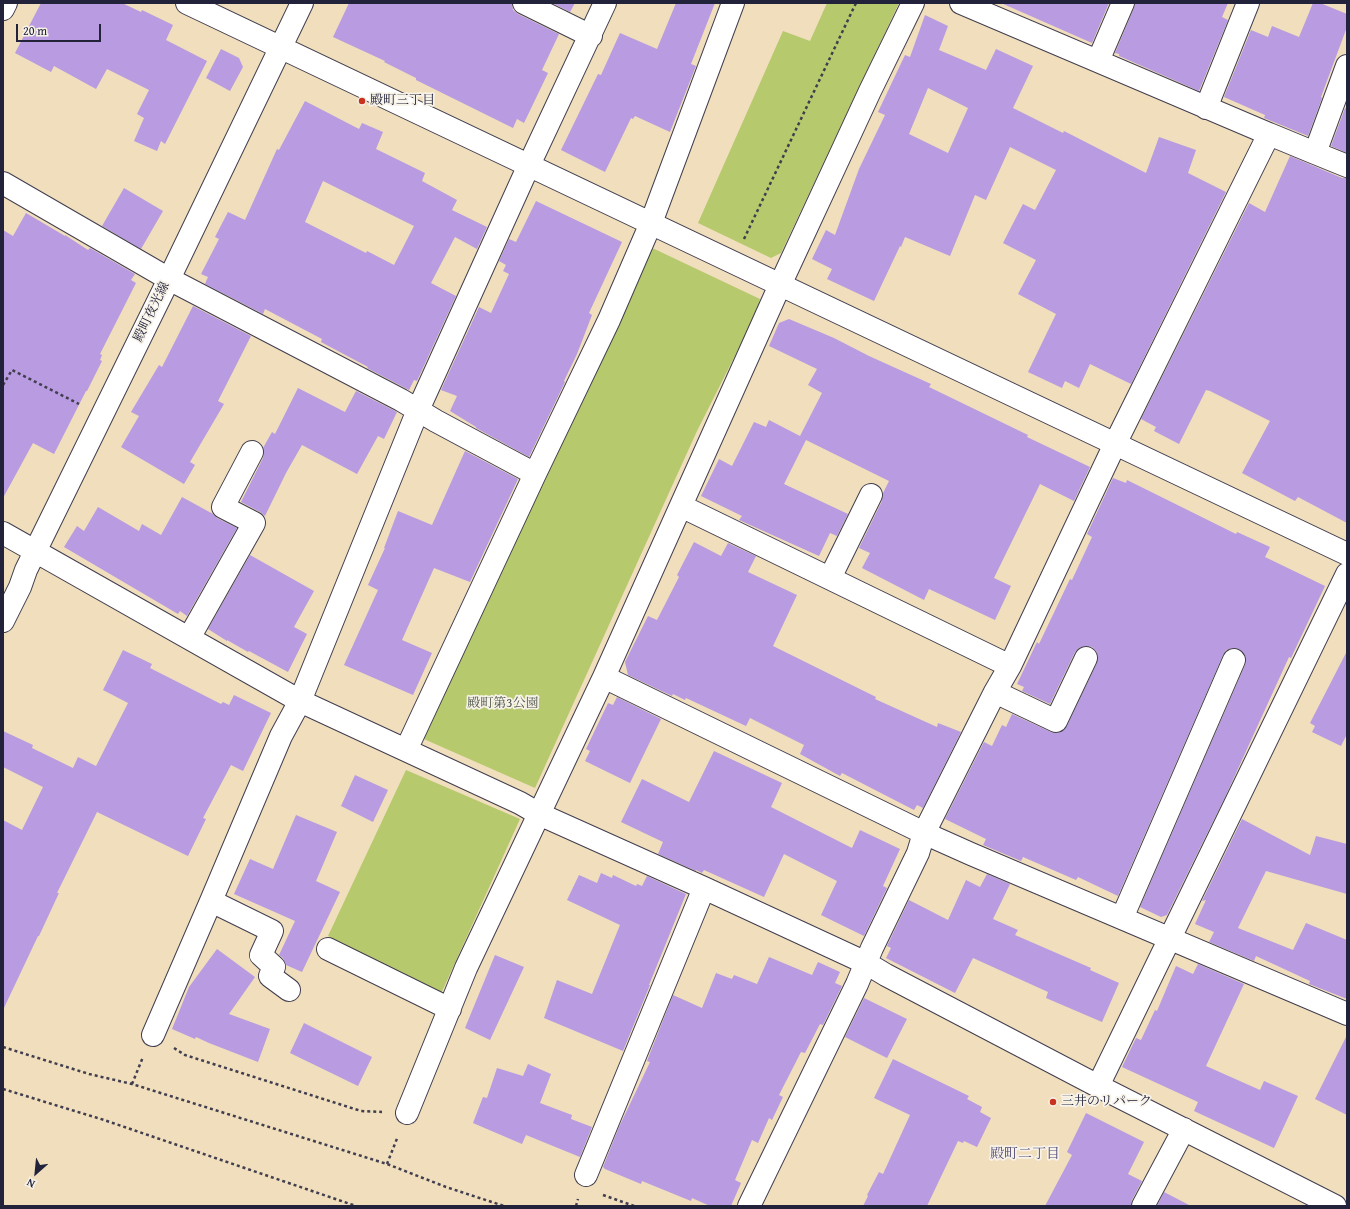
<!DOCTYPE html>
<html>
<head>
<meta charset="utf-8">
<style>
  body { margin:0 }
  #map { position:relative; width:1350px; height:1209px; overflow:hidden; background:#f0debd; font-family:"Gentium Book Plus",serif }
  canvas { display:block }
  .frame { position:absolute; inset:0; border:4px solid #22223b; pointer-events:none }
  .north { position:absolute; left:16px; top:1153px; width:40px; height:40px; -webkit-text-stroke:3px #f7f3e8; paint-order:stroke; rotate:207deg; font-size:11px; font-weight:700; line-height:16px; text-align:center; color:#22223b }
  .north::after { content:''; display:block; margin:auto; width:14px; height:18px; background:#22223b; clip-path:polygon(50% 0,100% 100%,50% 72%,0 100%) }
  .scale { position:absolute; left:16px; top:24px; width:85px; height:18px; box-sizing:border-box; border:2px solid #22223b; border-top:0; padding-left:5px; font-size:12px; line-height:14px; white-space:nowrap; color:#22223b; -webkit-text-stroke:3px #f7f3e8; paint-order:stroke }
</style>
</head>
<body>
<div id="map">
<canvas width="1350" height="1209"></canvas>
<div class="frame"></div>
<div class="north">N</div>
<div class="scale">20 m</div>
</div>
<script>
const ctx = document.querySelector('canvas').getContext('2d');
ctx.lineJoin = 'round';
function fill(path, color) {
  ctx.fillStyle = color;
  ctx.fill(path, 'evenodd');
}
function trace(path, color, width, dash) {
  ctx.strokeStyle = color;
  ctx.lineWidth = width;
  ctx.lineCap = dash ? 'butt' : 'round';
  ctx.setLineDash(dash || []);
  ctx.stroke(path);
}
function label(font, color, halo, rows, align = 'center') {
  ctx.font = font + ' "Gentium Book Plus","Noto Serif JP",serif';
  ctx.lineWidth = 3.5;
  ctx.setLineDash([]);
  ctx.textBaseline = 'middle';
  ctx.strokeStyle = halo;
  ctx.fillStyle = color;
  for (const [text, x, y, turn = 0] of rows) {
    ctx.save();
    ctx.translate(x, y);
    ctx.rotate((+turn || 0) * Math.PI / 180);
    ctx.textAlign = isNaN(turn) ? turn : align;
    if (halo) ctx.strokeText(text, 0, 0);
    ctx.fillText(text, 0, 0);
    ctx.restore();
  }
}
const green = new Path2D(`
  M827 3H899L781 253 771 258 698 223 783 31 810 41Z
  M646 245 760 299 757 312 697 431 535 788 417 736Z
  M406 770 520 819 440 996 328 936Z`);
const building = new Path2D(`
  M41 3H122L141 12 142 10 173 25 166 40 207 61 165 144 161 141 157 151 134 141 144 118 137 114 149 90 107 69 96 89 54 66 51 72 15 53Z
  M349 3H512L513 10 518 14 559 34 542 70 548 73 524 123 517 119 513 128 416 80V78L384 62 385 61 333 37Z
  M552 3H575L570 12Z
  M676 3H715L691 64 696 66 670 132 635 116 633 119 631 118 605 172 561 150 598 74 601 75 620 33 657 49Z
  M1001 3H1109L1092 43Z
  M1135 3H1228L1222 17 1228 20 1199 91 1119 56V54L1115 53 1134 8Z
  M1313 3H1320L1347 14V27L1321 97 1322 98 1308 136 1264 118 1265 115 1224 97 1251 30 1268 37 1272 26 1299 37Z
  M925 15 948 26 939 50 986 70 996 49 1033 66 1013 108 1063 133 1064 131 1146 173 1159 137 1196 150 1188 173 1226 192 1131 384 1090 364 1079 388 1065 381 1062 388 1028 372 1056 314 1018 294 1036 260 1003 243 1023 204 1035 210 1056 170 1010 147 986 200 975 195 950 256 905 237 901 247 900 246 874 301 827 279 832 269 812 259 826 230 835 235 859 169 885 115 878 112 905 55 910 57ZM928 88 968 108 948 153 909 134Z
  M221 49 239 58 243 67 230 91 206 78Z
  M305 101 359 129 362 123 383 132 376 149 425 173 422 181 457 200 452 210 487 227 477 249 455 237 431 283 456 296 417 381 414 380 409 390 367 368 368 367 321 342 322 339 265 309 263 314 205 284 208 277 201 274 219 239 215 237 228 212 245 220 277 149 279 150ZM323 181 414 226 394 265 367 251 366 253 305 222Z
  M1345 108 1347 109V153L1331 146Z
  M1290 156 1342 178H1347V523L1298 497 1295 501 1242 473 1270 421 1210 391 1206 390 1179 444 1154 431 1156 427 1141 419 1249 203 1265 212Z
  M124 188 163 211 141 249 102 226Z
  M536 201 622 242 589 313 592 315 577 354 564 381 565 382 529 457 476 428V427L450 411 457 396 441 390 479 307 491 313 509 274 503 271 506 265 499 261 509 239 516 242Z
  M26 213 65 236V235L88 250 90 248 135 274 131 280 136 283 100 354 102 355 100 360 102 361 87 391H86L54 454 33 443 3 498V230L13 236Z
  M193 306 251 336 218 401 224 404 190 462 195 465 184 484 121 447 139 416 131 412 159 365 162 367Z
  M789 319 834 338 869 356 931 384 929 387 1028 435 1027 437 1090 467 1074 501 1040 484 994 578 1011 586 995 620 929 589 924 600 862 568 870 553 859 548 882 501 883 493 889 481 806 440 784 484 848 514 837 536 830 533 819 556 739 520 742 516 701 496 719 459 732 466 754 422 766 427 769 420 800 436 822 393 808 385 817 369 769 346 779 323Z
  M298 388 345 412 356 391 397 412 384 439 378 436 357 474 302 445 286 473 265 516 260 512 241 502 263 458 264 452 263 448 272 432 275 434Z
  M465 451 518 479 470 582 434 568 402 640 432 653 413 695 344 665 378 590 368 585 385 548H384L398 511 432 525Z
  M1113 478 1126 483 1127 480 1236 534 1237 532 1270 547 1265 557 1325 586 1291 658 1289 657 1226 795 1167 915 1161 917 1140 907 1245 665 1246 658 1244 653 1239 649 1232 648 1226 650 1223 655 1118 896 1078 877 1076 880 1023 857 1021 861 983 845 986 839 945 819 984 742 992 746 1002 725 1006 727 1012 714 1051 732 1057 733 1063 731 1067 726 1097 663 1098 657 1096 651 1092 647 1085 646 1079 648 1075 652 1050 704 1022 691 1024 687 1017 684 1037 642 1039 644 1070 579 1072 580 1092 537 1087 534Z
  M182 497 213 514 217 518 237 528 187 616 180 611 178 614 64 547 77 526 84 531 98 507 139 531 142 524 161 535Z
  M694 542 721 556 728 543 756 556 748 572 797 595 773 646 876 697 875 699 937 727 938 723 961 732 923 808 917 805 914 810 842 773 840 776 800 754 804 745 750 718 746 726 686 698 685 700 673 694 672 696 628 675 625 662 648 616 657 620 679 577 677 575Z
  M250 555 314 591 294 627 307 634 288 672 249 651 248 652 227 640V641L208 629Z
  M123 650 152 664 150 668 221 704 223 702 229 705 234 695 271 713 243 771 231 765 203 818 206 819 188 856 97 812 57 893H59L39 936H38L3 1010V820L22 830 43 787 3 767V731L33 745 32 748 73 768 78 757 96 766 128 703 103 690Z
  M1347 651V734L1341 746 1312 732 1315 726 1310 723Z
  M617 697 661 719 630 783 585 761 590 751 586 749 608 703 613 705Z
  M714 751 782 783 771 807 852 848 860 830 900 849 883 886 887 888 864 936 821 915 837 881 784 854 764 897 704 870 702 873 696 870V871L658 854 663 842 621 822 642 779 689 802Z
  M355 775 388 790 373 822 341 806Z
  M296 815 337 832 316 881 340 892 302 972 286 965 283 958 279 955 295 921 234 894 250 859 273 869Z
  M1242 819 1310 855 1316 836 1347 844V894L1266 871 1238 928 1293 950 1306 923 1347 940V999L1309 984 1310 981 1256 956 1254 961 1209 942 1214 932 1195 924 1206 900 1202 901Z
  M601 873 612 878 613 875 636 886 637 884 642 886 647 876 686 894 649 985H650L623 1051 544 1018 557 980 592 994 620 925 567 900 579 875 597 883Z
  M987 874 1010 884 993 919 1018 930 1015 935 1091 968 1090 970 1119 983 1102 1022 1046 998 1048 992 973 958 955 993 886 958 891 948 887 946 909 900 948 920 966 880 980 887Z
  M217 949 255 977 229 1014 270 1029 258 1062 209 1043 196 1037 195 1039 172 1029 189 987Z
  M495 955 524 967 490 1040 465 1028Z
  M769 957 812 975 818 962 840 972 835 983 842 986 823 1025 820 1024 805 1053 801 1052 779 1095 783 1097 772 1120 769 1118 758 1143 752 1140 735 1180 741 1183 731 1206H710L692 1198 691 1201 642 1181 641 1184 605 1169 603 1167 619 1127 650 1062 647 1061 673 995 702 1008 716 973 732 979 734 975 757 984Z
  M1198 964 1244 984 1206 1066 1260 1090 1264 1081 1298 1096 1274 1148 1194 1111 1198 1102 1122 1067 1136 1038 1141 1040 1155 1010 1157 1011 1176 966 1193 974Z
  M864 998 907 1019 887 1058 845 1037Z
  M304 1023 372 1057 358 1086 290 1053Z
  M1347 1035V1115L1315 1099Z
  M893 1059 969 1096 967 1099 982 1107 980 1112 991 1118 977 1147 964 1141 963 1143 958 1141 927 1206H863L868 1196 867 1195 879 1172 883 1174 910 1115 874 1098Z
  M528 1064 551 1074 540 1103 572 1115 571 1119 592 1127 580 1157 526 1135 522 1144 473 1123 483 1097 487 1098 497 1068 523 1076Z
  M1086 1113 1144 1142 1128 1174 1142 1181 1132 1200 1131 1206H1045L1072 1155 1067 1152Z
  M1164 1192 1191 1206H1157Z`);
const path = new Path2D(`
  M744 239 856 3
  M3 385 12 370 79 404
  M3 1047 89 1074 132 1084 387 1164 446 1187 504 1206
  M174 1048 185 1055 361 1111 382 1112
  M132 1084 143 1057
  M3 1089 104 1120 356 1206
  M387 1164 398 1136
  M603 1195 634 1206
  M576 1206 578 1199`);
const minor = new Path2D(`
  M187 3 1347 554
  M524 3 591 36
  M961 3 1269 134
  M3 9 6 3
  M1098 61 1123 3
  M1206 108 1248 3
  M1315 153 1347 166
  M3 183 169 279 401 400 436 421 535 474
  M681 506 1010 666
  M3 533 300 701 520 803 539 814 704 888 866 963 886 975 1098 1086 1335 1206
  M830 578 871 495
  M3 621 20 587 26 570 169 279 302 3
  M189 638 254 523 223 507 252 452
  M604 677 924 833 971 854 1347 1014
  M995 692 1056 721 1086 658
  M406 750 535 474 609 320 651 223 733 3
  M211 901 272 931 261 955 274 967 270 976 289 990
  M1122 918 1234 660
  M328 949 450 1009
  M153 1035 211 901 281 736 300 701 418 410 529 165 605 3
  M1098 1086 1347 574
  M407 1113 466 968 604 677 780 285 870 91 913 3
  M586 1175 704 888
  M749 1206 857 984 872 948 918 853 924 833 995 692 1010 666 1115 444 1269 134 1315 153 1347 66
  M1143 1206 1184 1129`);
const markers = [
  [362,101,4,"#c8321e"],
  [1053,1102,4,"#c8321e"]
];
const poiNames = [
  ["殿町三丁目",370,101],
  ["三井のリパーク",1061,1102]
];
const streetNames = [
  ["殿町夜光線",152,312,-64]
];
const parkNames = [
  ["殿町第3公園",503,704]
];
const neighbourhoodNames = [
  ["殿町二丁目",1025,1154]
];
fill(green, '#b6c96d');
fill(building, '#b89be0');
trace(minor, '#413e4e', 24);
trace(path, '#413e4e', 2.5, [3, 3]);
trace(minor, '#fff', 22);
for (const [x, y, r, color] of markers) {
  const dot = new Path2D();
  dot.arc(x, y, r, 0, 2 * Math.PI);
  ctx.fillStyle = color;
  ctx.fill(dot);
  trace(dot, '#f7f3e8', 1.5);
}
label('13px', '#22223b', '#f7f3e8', poiNames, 'left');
label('13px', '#22223b', '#f7f3e8', streetNames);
label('13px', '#4e544a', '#f7f3e8', parkNames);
label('14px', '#564c75', '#f7f3e8', neighbourhoodNames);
</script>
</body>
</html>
